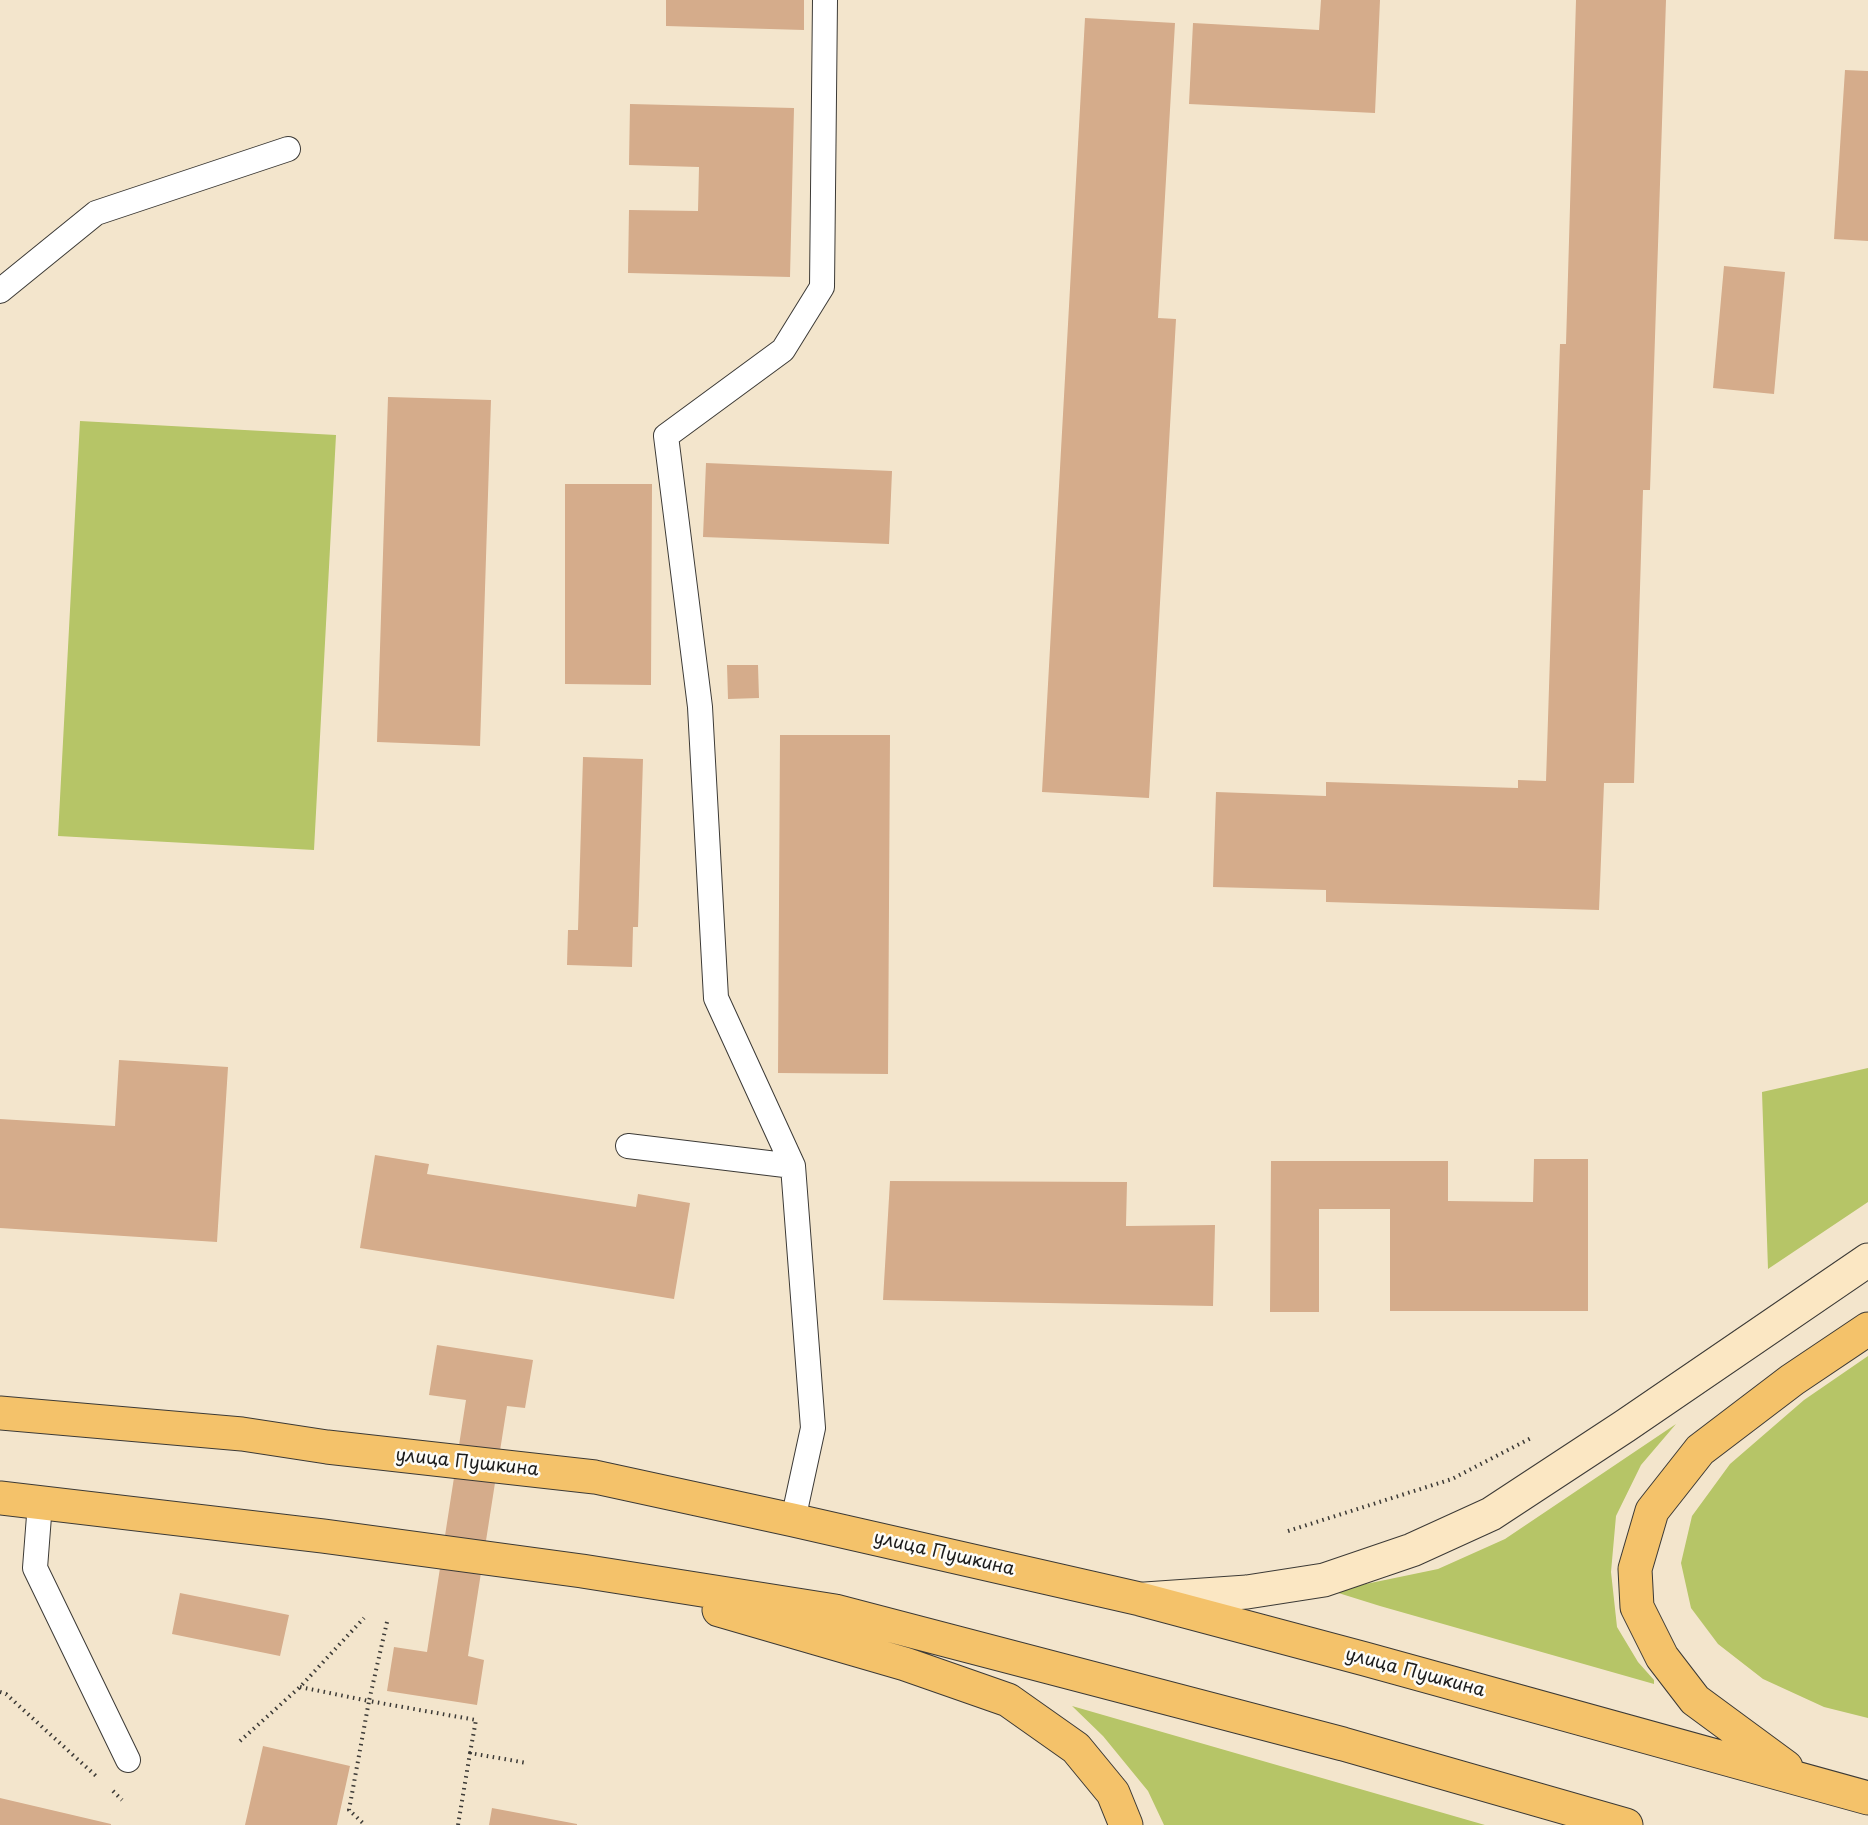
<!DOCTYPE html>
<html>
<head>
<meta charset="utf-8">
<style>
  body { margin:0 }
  canvas { display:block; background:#f3e5cc }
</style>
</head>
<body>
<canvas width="1868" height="1825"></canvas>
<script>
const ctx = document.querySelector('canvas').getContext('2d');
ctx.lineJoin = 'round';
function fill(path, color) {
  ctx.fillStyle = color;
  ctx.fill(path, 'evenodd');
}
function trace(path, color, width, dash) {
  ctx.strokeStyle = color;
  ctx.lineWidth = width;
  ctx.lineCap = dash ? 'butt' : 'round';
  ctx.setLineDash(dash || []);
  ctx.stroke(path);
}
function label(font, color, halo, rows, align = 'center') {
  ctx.font = font + ' "Playpen Sans",sans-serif';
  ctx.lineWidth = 5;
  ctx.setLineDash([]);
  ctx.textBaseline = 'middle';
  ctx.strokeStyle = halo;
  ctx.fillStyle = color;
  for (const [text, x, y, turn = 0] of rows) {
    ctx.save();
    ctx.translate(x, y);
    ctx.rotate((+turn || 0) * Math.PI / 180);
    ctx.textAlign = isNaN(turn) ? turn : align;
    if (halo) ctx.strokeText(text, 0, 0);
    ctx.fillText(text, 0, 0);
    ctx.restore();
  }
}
const green = new Path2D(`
  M80 421 336 435 314 850 58 836Z
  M1868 1068V1202L1768 1269 1762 1092Z
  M1868 1356V1718L1824 1707 1763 1679 1718 1644 1691 1608 1681 1563 1692 1516 1730 1464 1804 1400Z
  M1676 1424 1641 1465 1616 1516 1611 1572 1617 1627 1638 1662 1654 1680V1684L1380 1606 1332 1591 1438 1569 1505 1539Z
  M1072 1706 1485 1825H1164L1148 1791 1103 1736Z`);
const building = new Path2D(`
  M666 0H804V30L666 26Z
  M1321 0H1380L1375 113 1189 104 1193 23 1319 30Z
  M1576 0H1666L1650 490H1643L1634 783H1604L1599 910 1326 902V890L1213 887 1216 792 1326 796V782L1518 788V780L1546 781 1560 344H1566Z
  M1085 18 1175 23 1158 318 1176 319 1149 798 1042 792Z
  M1845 70 1868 71V241L1834 239Z
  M630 104 794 108 790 277 628 273 629 210 698 211 699 167 629 165Z
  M1724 266 1785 272 1774 394 1713 388Z
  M388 397 491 400 480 746 377 742Z
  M706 463 892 471 889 544 703 537Z
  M565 484H652L651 685 565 684Z
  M727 665H758L759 698 728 699Z
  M780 735H890L888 1074 778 1073Z
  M583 757 643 759 638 927H633L632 967 567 965 568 930H578Z
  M119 1060 228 1067 217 1242 0 1228V1119L115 1126Z
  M375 1155 429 1164 427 1174 636 1207 638 1194 690 1203 674 1299 360 1248Z
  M1534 1159H1588V1311H1390V1209H1319V1312H1270L1271 1161H1448V1201L1533 1202Z
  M890 1181 1127 1182 1126 1226 1215 1225 1213 1306 883 1300Z
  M437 1345 533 1360 525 1408 507 1406 468 1656 484 1660 477 1705 387 1691 394 1647 427 1652 466 1400 429 1395Z
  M180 1593 289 1615 280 1656 172 1634Z
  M263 1746 350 1766 337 1825H245Z
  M0 1798 111 1824V1825H0Z
  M492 1808 577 1824V1825H489Z`);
const path = new Path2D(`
  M1288 1531 1452 1479 1533 1437
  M387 1622 369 1701 476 1720 470 1753
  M300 1687 369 1701 349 1810 365 1825
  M0 1692 6 1694 96 1776
  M240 1741 300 1687 364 1618
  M113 1791 122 1800
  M458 1825 470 1753 527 1763`);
const lane = new Path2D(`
  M0 291 96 213 288 149
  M628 1146 793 1166
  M40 1503 35 1568 128 1760
  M793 1520 813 1428 793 1166 716 998 700 707 666 436 783 350 822 287 825 0`);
const secondary = new Path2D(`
  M1145 1599 1247 1592 1324 1580 1412 1550 1491 1514 1625 1426 1868 1260`);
const primary = new Path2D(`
  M0 1413 242 1434 327 1447 595 1477 793 1520 1140 1599 1365 1659 1868 1798
  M0 1498 323 1536 582 1571 835 1611 1343 1744 1626 1825
  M719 1610 905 1664 1008 1700 1076 1748 1113 1793 1126 1825
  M1786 1767 1695 1700 1662 1657 1637 1607 1635 1569 1652 1511 1700 1450 1792 1380 1868 1329`);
const streetNames = [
  ["улица Пушкина",467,1463,6],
  ["улица Пушкина",944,1554,13],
  ["улица Пушкина",1415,1673,15]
];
fill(green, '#b6c567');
fill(building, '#d5ac8b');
trace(lane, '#3c3a36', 26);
trace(secondary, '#3c3a36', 35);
trace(primary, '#3c3a36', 35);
trace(path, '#3c3a36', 4, [1.5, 4.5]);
trace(lane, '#fff', 24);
trace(secondary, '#fbe7c3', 33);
trace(primary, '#f4c26a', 33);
label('18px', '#1c1c1c', '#fdfcf7', streetNames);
</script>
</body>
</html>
